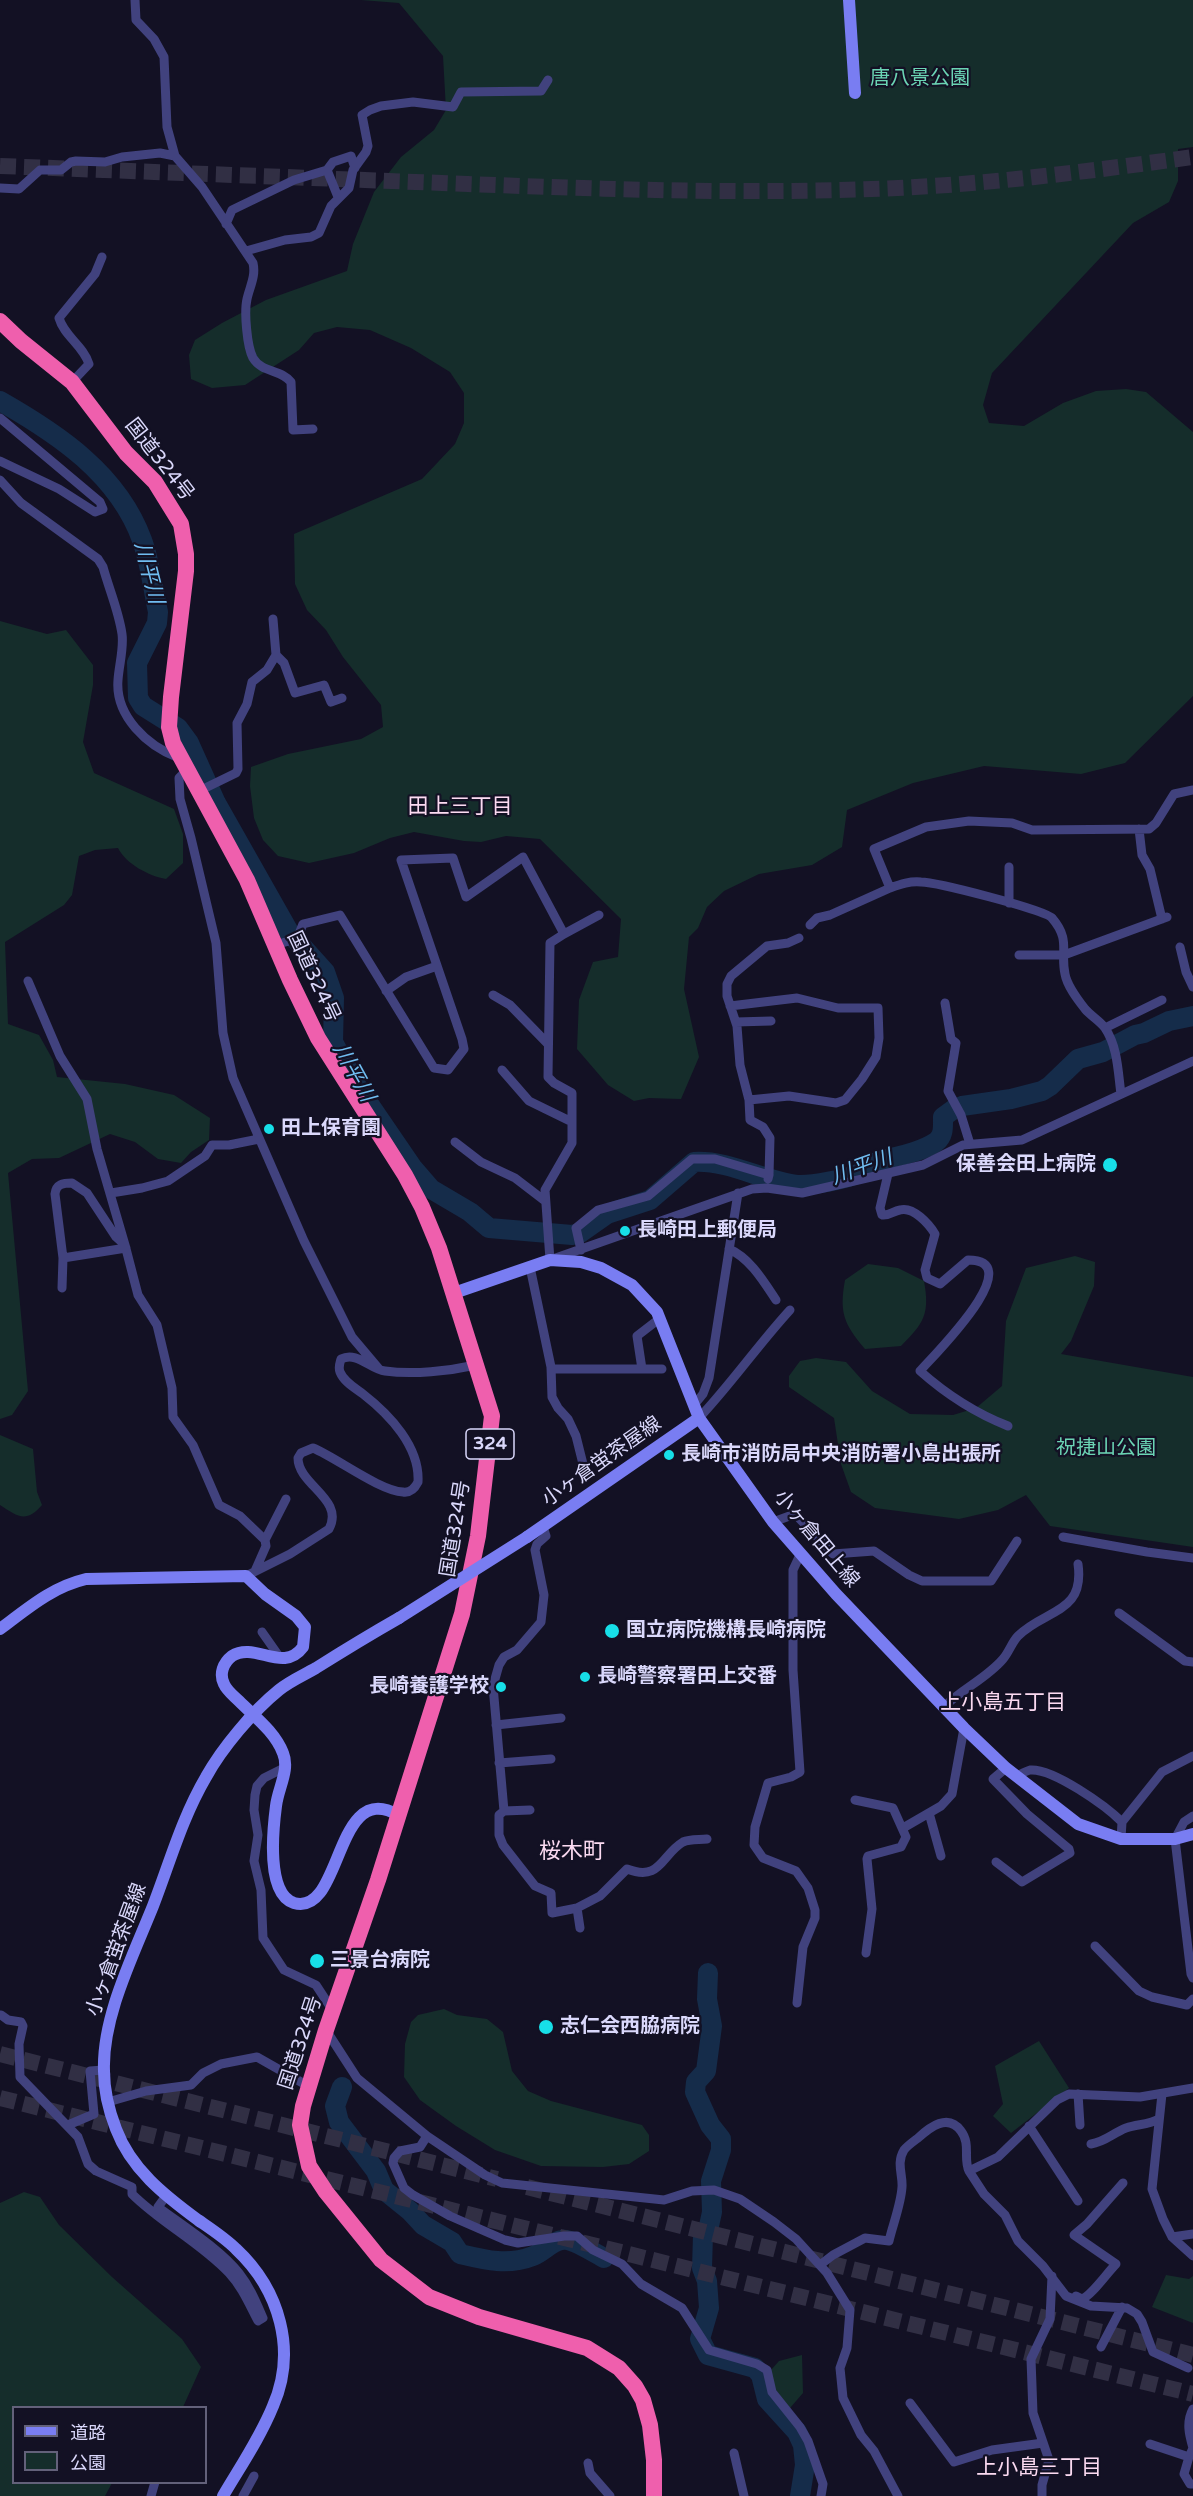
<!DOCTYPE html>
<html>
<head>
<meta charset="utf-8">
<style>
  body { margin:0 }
  #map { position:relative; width:1193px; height:2496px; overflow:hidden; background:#131124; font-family:"Varela Round","Noto Sans JP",sans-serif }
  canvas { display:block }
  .legend { position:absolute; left:12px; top:2406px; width:195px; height:78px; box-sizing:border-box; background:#131124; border:2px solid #63617a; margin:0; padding:8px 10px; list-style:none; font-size:18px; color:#dad8fb }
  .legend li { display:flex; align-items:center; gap:12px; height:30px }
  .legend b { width:30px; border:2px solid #63617a }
</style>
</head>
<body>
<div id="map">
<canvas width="1193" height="2496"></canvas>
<ul class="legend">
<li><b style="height:8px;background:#797df2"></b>道路</li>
<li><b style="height:16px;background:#152d2b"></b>公園</li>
</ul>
</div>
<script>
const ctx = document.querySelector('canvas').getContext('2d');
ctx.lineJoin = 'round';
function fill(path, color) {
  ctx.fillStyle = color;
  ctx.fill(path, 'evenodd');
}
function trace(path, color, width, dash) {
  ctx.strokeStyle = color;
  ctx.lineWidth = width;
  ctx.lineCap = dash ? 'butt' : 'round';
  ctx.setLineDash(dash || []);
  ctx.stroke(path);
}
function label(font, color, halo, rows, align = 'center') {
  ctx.font = font + ' "Varela Round","Noto Sans JP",sans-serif';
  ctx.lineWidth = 4.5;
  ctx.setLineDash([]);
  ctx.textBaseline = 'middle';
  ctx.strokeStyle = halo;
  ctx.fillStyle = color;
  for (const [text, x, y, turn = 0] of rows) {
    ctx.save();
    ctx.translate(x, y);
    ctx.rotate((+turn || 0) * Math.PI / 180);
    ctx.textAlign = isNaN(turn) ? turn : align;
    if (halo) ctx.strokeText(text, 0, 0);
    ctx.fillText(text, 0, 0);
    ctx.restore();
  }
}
const green = new Path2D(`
  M361 0H1193V147L1178 149V181L1169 202 1133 223 992 373 983 405 989 423 1024 426 1063 403 1096 391 1126 389 1146 392 1193 432V696L1125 763 1081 774 984 766 913 783 847 810 842 847 812 865 759 874 724 891 707 907 698 928 689 937 684 989 699 1057 681 1099 649 1098 634 1101 608 1085 577 1049 579 1000 593 962 618 957 621 919 540 839 506 836 481 842 464 841 414 832 390 838 354 853 309 863 278 856 263 840 254 818 250 786 251 767 288 754 361 739 383 727 381 705 343 657 326 630 307 610 295 584 294 534 422 479 455 444 464 423V393L450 372 411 348 370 330 337 327 314 333 299 350 245 385 212 388 191 379 189 355 195 340 222 323 266 300 347 271 353 244 374 192 401 157 434 130 446 110 443 56 399 3Z
  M0 621 47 634 66 630 93 665V685L83 742 94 773 174 809 183 834V863L166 879C149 876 126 864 118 848L95 850 79 856 72 895 64 905 5 942 8 1024 39 1035 53 1060 57 1077 125 1084 174 1095 210 1118 209 1140 191 1152 181 1163 158 1159 135 1142 110 1134 59 1158 32 1159 8 1173 28 1391 12 1415 0 1419Z
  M1075 1256 1095 1262 1094 1286 1071 1341 1061 1354 1193 1377V1547L1050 1526 1026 1495 998 1510 959 1519 875 1508 851 1492 841 1464 834 1418 789 1387V1376L800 1361 816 1358 846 1362 872 1391 910 1414 953 1415 976 1408 1002 1386 1006 1321 1026 1268Z
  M868 1264 898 1268 924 1281C930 1314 924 1323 901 1346L865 1349C844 1324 839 1313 845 1280Z
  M0 1435 33 1449 37 1492 42 1505C26 1524 17 1516 0 1505Z
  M444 2009 457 2015 487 2019 503 2032 512 2071 528 2091 551 2101 642 2125 649 2135V2151L629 2164 603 2167 541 2166 495 2150 456 2126 420 2100 404 2077 405 2044 411 2022 418 2015Z
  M1039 2041 1069 2088 1011 2133 993 2116 1003 2104 995 2066Z
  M24 2192 40 2197 59 2225 112 2277 182 2339 201 2367 183 2407 14 2408V2482L112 2483 105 2496H0V2203Z
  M1166 2275 1189 2279 1193 2276V2323L1152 2307Z
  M802 2355 803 2393 790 2408 775 2389 771 2370 779 2361Z`);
const river = new Path2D(`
  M0 401C58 434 118 474 142 540 150 562 153 588 158 612L157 623 137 663 138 698 143 706 178 728 189 743 216 803 289 932 325 972 334 998 333 1042 358 1088 412 1167 431 1189 470 1212 489 1228 572 1235 580 1233 607 1214 650 1200 694 1162C729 1160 763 1181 797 1185 811 1186 847 1179 860 1173 867 1170 872 1163 879 1161 898 1156 919 1153 936 1142 944 1136 943 1127 943 1117L954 1109 962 1106 1011 1099 1042 1091 1050 1086 1078 1059 1103 1052 1135 1035 1144 1033 1169 1021 1193 1016
  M708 1973 707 1999 712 2026 706 2071 696 2082 695 2092 710 2125 721 2139V2150L711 2181 712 2212 709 2226 703 2235 702 2268 707 2281 709 2308 700 2339 708 2355 755 2368 761 2375 767 2399 797 2432 803 2445 805 2465 800 2496
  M342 2087 335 2106 339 2122 376 2171 384 2190 410 2211 423 2225 452 2242 460 2254C485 2260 508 2266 533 2256 543 2252 552 2241 562 2240 571 2238 595 2253 604 2258`);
const highwayTunnel = new Path2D(`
  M0 166C156 172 312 178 468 184 628 190 789 196 948 185 1030 179 1112 168 1193 157
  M0 2054 497 2179
  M0 2098 1193 2394
  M527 2187 1193 2355`);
const street = new Path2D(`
  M135 0 136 20 154 39 164 57 167 127 175 156 202 187 253 263C256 276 250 286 247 299 244 312 247 347 253 358 262 373 281 369 291 382L293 430 313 429
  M327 170 338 197
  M0 188 19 189 40 170H61L71 162 76 161 105 162 122 157 160 153 175 156
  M226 224 232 210 294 180 327 170 333 162 351 156 355 168
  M246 251 285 240 311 237 319 233 331 206 349 188 353 170 366 152 368 146 362 115 370 110 381 106 413 102 453 107 461 92 541 91 548 80
  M72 382 89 364C83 345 64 336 59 318L95 274 102 257
  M0 418 100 502 103 509 95 512 59 489 0 461
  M0 480 21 503 98 559 103 567C109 589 119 612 122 634 124 648 119 665 118 680 115 716 147 746 179 758
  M276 655 284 663 295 693 324 685 331 702 342 698
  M186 771 179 778 180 799 191 838 216 943 223 1033 233 1078 304 1241 352 1337 379 1369
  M199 791 236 773 238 769 237 723 247 704 252 682 267 670 276 655 273 619
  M1139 829 1142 855 1150 869 1162 919
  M1009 903V867
  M810 925 817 918 830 915 890 888
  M564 934 550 943 548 1077 554 1083 572 1093V1143L545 1190 550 1260 752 1189 767 1188 802 1193 923 1165 963 1145 1022 1140 1193 1061
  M274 945 297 939 303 924 340 915 434 1068 448 1070 464 1049 462 1039 401 860 453 858 466 897 523 857 564 934 599 915
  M1180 947 1186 972 1193 987
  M1019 955H1064L1167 917
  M28 981 60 1056 87 1099 97 1149 125 1245
  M386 991 406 977 437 966
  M493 995 510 1005 548 1044
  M945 1003 951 1039 956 1043 948 1091 961 1115 970 1144
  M730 1006 797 998 838 1008H878L879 1038 876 1057 862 1079 845 1100 836 1103 789 1096 749 1100
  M736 1022 771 1021
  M1105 1028 1162 1000
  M502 1070 529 1101 572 1122
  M1121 1094C1118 1073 1118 1047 1105 1028 1100 1021 1091 1016 1085 1009 1078 1000 1067 986 1065 974 1060 951 1071 940 1052 918 1046 910 936 882 921 882 910 881 901 884 890 888L874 849 926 827 969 821 1012 823 1032 830 1149 829 1156 823 1174 794 1193 790
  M455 1142 481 1162 515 1178 545 1201
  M888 1174 880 1208 882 1215C890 1216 893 1211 900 1210 913 1206 929 1224 935 1234L925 1270 927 1278 940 1284 968 1260C1031 1260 932 1357 920 1371 947 1395 975 1413 1008 1426
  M769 1175 770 1138 763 1127 750 1120 749 1100 740 1065 737 1026 727 996V984L731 976 767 946 788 943 799 938
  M111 1193 142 1188 168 1181 205 1156 212 1145H229L259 1139
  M729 1249C750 1258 764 1282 776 1300
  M581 1250 576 1228 598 1210 648 1196 692 1159H715L769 1175 768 1179
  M63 1258 126 1248
  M530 1267 551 1367 552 1397 558 1408 568 1419 576 1436 583 1464
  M62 1288 63 1258 55 1194C56 1184 63 1183 72 1183L87 1193 116 1237 125 1245 138 1295 157 1325 172 1388 173 1417 193 1445 219 1505 240 1516 265 1540 266 1546 255 1571
  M551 1369H662
  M642 1369 637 1336 659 1319
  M694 1405 703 1394 709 1378 738 1193
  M699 1418C731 1384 758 1345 790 1310
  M773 1522 795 1514 833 1554 874 1551 909 1575 922 1581H991L1017 1541
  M1063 1537 1147 1552 1193 1558
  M265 1540 286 1499
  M246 1576 290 1554 329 1529C345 1499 298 1485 298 1458L301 1453 313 1448C337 1458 380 1491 403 1492 410 1493 415 1488 418 1482 420 1447 390 1415 363 1394 355 1388 344 1382 340 1372 338 1367 340 1363 341 1359 357 1351 370 1369 385 1371 413 1375 449 1371 476 1365
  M1119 1613 1185 1661 1193 1662
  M262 1632 281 1659
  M945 1706C962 1689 987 1678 1003 1659 1009 1652 1012 1642 1018 1636 1045 1609 1085 1614 1078 1564
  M496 1725 561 1718
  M499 1763 551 1759
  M286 1767 264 1778 257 1786 255 1795 254 1810 258 1835 254 1861 261 1890 263 1938 284 1970 316 1985 333 2011
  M1017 1776C1021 1774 1026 1771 1030 1770 1053 1768 1106 1806 1122 1822
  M855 1800 893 1808 906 1837 901 1847 868 1856 867 1859 872 1909 866 1953
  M530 1810 504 1811 499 1815V1835L503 1845 535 1886 551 1893 552 1913 577 1908 580 1928
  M504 1811 493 1686 499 1665 504 1657 517 1650 541 1622 544 1595 535 1550 537 1544 546 1536 543 1527
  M929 1813 941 1856
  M1193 1816 1184 1822 1175 1839 1191 1974 1193 1978
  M903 1828 941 1806 952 1794 964 1728
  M1121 1839 1122 1822 1162 1772 1193 1756
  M996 1862 1022 1882 1070 1853 1069 1849 1027 1814 993 1779 1006 1768
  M577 1908 600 1896 627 1869C661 1882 661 1855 683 1842 690 1839 699 1840 707 1839
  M1095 1946 1139 1991 1152 1997 1187 2005 1193 1999
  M797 2003 803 1947 815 1918V1910L808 1888 796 1871 763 1858 754 1845 755 1827 768 1783 791 1777 800 1772 793 1670V1570L800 1555
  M1 2015 8 2020 21 2022 23 2026 19 2044 20 2077 78 2137 88 2164 96 2171 132 2187V2194C161 2223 201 2243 229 2273 242 2287 249 2304 258 2321L263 2318C256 2302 250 2287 239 2273 220 2249 182 2225 158 2207L166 2196
  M326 2030 357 2078 427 2136 485 2175 502 2183 664 2200 692 2191 714 2190 740 2199 774 2222 796 2239 827 2273 850 2310 847 2348 840 2368 843 2398 861 2435 874 2451 898 2496
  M1078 2094 1080 2125
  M1162 2094 1152 2189 1163 2219 1172 2237 1193 2256
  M108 2102 146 2091 191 2085 203 2073 221 2064 257 2057 308 2086
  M68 2125 94 2114 90 2071 103 2070
  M1029 2126 1078 2201
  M427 2136 420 2147 400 2151 394 2158 393 2163 404 2188 413 2195 450 2216 505 2240 518 2243 564 2236H577L593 2250 622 2264 641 2284 682 2308 709 2350 757 2364 767 2370 772 2392 800 2427 808 2441 823 2484 821 2496
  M1091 2144C1105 2142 1113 2133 1126 2128 1138 2124 1148 2125 1159 2119
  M1172 2237 1193 2234
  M820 2265 833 2255 865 2238 889 2241C893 2224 901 2204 902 2187 903 2175 896 2163 904 2150 907 2146 914 2141 918 2138 930 2127 948 2113 961 2131 971 2144 963 2159 969 2171
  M1076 2296 1082 2299C1091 2296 1107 2273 1116 2264L1074 2235 1087 2224 1123 2183
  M1101 2347 1122 2307
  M1188 2368 1153 2352 1142 2322 1137 2314 1127 2308 1091 2306 1066 2296 1043 2266 1018 2241 1005 2215 984 2194 969 2171 998 2157 1057 2100 1069 2094 1140 2097 1193 2088
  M910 2403 954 2462 992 2450 1043 2443
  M1150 2444 1189 2457 1184 2474 1190 2484H1193
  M734 2453 744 2496
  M1189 2457 1193 2448C1189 2434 1186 2422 1193 2409
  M588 2463 590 2473 610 2496
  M151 2496 155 2482
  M243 2496 254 2476
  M1042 2496V2485L1049 2460 1033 2413 1031 2359 1050 2319 1052 2276`);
const secondary = new Path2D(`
  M849 0 855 93
  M454 1293 550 1260 581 1262 601 1268 632 1285 657 1312 699 1418 773 1522 836 1594 964 1728 1006 1768 1078 1824 1121 1839H1175L1193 1834
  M527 1537 699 1418
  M0 1629C28 1608 52 1587 86 1579L246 1576 265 1594 296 1616 305 1627 303 1647C283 1674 255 1641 232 1656 223 1663 219 1674 224 1684 227 1691 234 1696 239 1701 255 1717 275 1732 283 1753 290 1770 278 1788 276 1806 273 1829 266 1894 294 1903 343 1917 334 1778 398 1815
  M223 2496C240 2467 260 2438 273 2406 297 2351 280 2290 236 2249 225 2238 211 2229 198 2220 164 2195 131 2169 116 2129 109 2111 104 2090 104 2071 102 2017 133 1956 153 1906 170 1862 182 1818 206 1777 222 1748 253 1711 279 1690 290 1681 304 1675 316 1668 343 1651 371 1634 399 1618`);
const highway = new Path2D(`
  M0 321 21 341 72 382 126 453 155 482 181 524 186 554V571L171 697 169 727 173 743 247 880 290 980 318 1038 405 1175 422 1207 439 1248 492 1416 478 1536 462 1614 378 1880 326 2030 303 2106 300 2125 309 2166 326 2192 381 2260 429 2297 479 2317 587 2348 619 2368 635 2386 643 2400 650 2425 654 2460V2496`);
const secondaryBridge = new Path2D(`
  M399 1618 527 1537`);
const markers = [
  [269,1129,6,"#17dfe8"],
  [1110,1165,8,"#17dfe8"],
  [625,1231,6,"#17dfe8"],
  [669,1455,6,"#17dfe8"],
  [612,1631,8,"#17dfe8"],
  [585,1677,6,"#17dfe8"],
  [501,1687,6,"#17dfe8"],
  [317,1961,8,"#17dfe8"],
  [546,2027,8,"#17dfe8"]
];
const shields = [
  [490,1444,48]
];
const shieldNames = [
  ["324",490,1444]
];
const parkNames = [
  ["唐八景公園",920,79],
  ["祝捷山公園",1106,1449]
];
const streetNames = [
  ["国道324号",159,460,52],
  ["国道324号",313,977,65],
  ["小ヶ倉蛍茶屋線",602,1462,-35],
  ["国道324号",456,1529,-81],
  ["小ヶ倉田上線",816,1539,50],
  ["小ヶ倉蛍茶屋線",117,1950,-70],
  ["国道324号",301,2043,-72]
];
const poiNames = [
  ["田上保育園",281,1129],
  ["保善会田上病院",1096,1165,"right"],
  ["長崎田上郵便局",637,1231],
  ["長崎市消防局中央消防署小島出張所",681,1455],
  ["国立病院機構長崎病院",626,1631],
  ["長崎警察署田上交番",597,1677],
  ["長崎養護学校",489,1687,"right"],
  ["三景台病院",330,1961],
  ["志仁会西脇病院",560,2027]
];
const waterNames = [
  ["川平川",148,573,76],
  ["川平川",353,1073,61],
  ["川平川",862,1168,-20]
];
const neighbourhoodNames = [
  ["田上三丁目",460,807],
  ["上小島五丁目",1003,1703],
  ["上小島三丁目",1039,2468]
];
const quarterNames = [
  ["桜木町",572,1852]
];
fill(green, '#152d2b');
trace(river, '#152c4a', 20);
trace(highwayTunnel, '#312f44', 16, [16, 8]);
trace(street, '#41427e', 9);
trace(secondary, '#797df2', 12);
trace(highway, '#ef5fad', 16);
trace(secondaryBridge, '#797df2', 12);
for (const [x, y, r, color] of markers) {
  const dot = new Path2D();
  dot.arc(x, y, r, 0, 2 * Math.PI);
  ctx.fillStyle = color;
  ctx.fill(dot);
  trace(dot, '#131124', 2);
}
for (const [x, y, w] of shields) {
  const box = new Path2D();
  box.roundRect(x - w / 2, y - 15, w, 30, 4.5);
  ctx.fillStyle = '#131124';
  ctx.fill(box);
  trace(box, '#dad8fb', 1.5);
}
label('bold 18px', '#dad8fb', null, shieldNames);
label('20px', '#6bd4b4', '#131124', parkNames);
label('20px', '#dad8fb', '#131124', streetNames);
label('bold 20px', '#dad8fb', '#131124', poiNames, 'left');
label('italic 21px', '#70bdf1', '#131124', waterNames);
label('21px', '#fbdaf1', '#131124', neighbourhoodNames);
label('22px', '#fbdaf1', '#131124', quarterNames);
</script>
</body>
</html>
